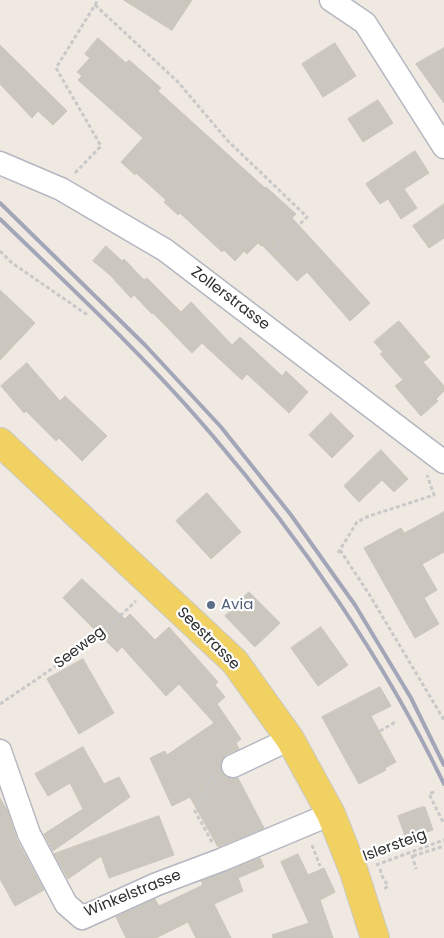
<!DOCTYPE html>
<html>
<head>
<meta charset="utf-8">
<style>
  body { margin:0 }
  canvas { display:block; background:#efe9e1 }
</style>
</head>
<body>
<canvas width="444" height="938"></canvas>
<script>
const ctx = document.querySelector('canvas').getContext('2d');
ctx.lineJoin = 'round';
function fill(path, color) {
  ctx.fillStyle = color;
  ctx.fill(path, 'evenodd');
}
function trace(path, color, width, dash) {
  ctx.strokeStyle = color;
  ctx.lineWidth = width;
  ctx.lineCap = dash ? 'butt' : 'round';
  ctx.setLineDash(dash || []);
  ctx.stroke(path);
}
function label(font, color, halo, rows, align = 'center') {
  ctx.font = font + ' Poppins,sans-serif';
  ctx.lineWidth = 4.5;
  ctx.setLineDash([]);
  ctx.textBaseline = 'middle';
  ctx.strokeStyle = halo;
  ctx.fillStyle = color;
  for (const [text, x, y, turn = 0] of rows) {
    ctx.save();
    ctx.translate(x, y);
    ctx.rotate((+turn || 0) * Math.PI / 180);
    ctx.textAlign = isNaN(turn) ? turn : align;
    if (halo) ctx.strokeText(text, 0, 0);
    ctx.fillText(text, 0, 0);
    ctx.restore();
  }
}
const building = new Path2D(`
  M124 0H192L172 30Z
  M98 38 126 63 129 60 161 88 158 91 265 188 266 187 296 214 292 218 370 303 350 321 307 272 297 281 262 245 261 246 258 243 247 254 244 251 235 261 224 250 222 252 180 213 178 215 164 202 166 200 136 173 135 175 121 162 143 138 78 80 82 76 77 72 90 58 85 54Z
  M335 43 356 76 323 97 302 64Z
  M0 45 67 111 53 125 38 111 32 118 0 84Z
  M444 48V103L416 64Z
  M378 100 393 123 363 142 348 119Z
  M415 151 429 173 404 189 417 208 401 219 388 199 380 204 366 184Z
  M444 204V238L429 248 413 226Z
  M106 246 122 261 124 259 144 280 147 278 181 312 191 302 232 345 240 337 282 376 286 371 308 392 289 413 247 374 242 380 202 343 192 353 153 313 152 314 134 295 131 298 110 275 93 261Z
  M0 290 35 323 0 360Z
  M399 321 430 357 423 362 444 386V391L436 399 438 401 421 416 395 386 403 380 380 354 383 352 374 342Z
  M27 363 60 401 65 396 107 436 82 461 59 438 56 441 26 411 24 413 1 386Z
  M331 413 354 436 332 458 309 435Z
  M381 450 408 479 394 492 382 480 359 502 344 486Z
  M207 493 241 532 211 559 176 521Z
  M444 512V552L422 564 437 590 424 598 439 624 415 638 364 548 401 528 404 533Z
  M82 579 125 619 130 614 155 640 169 627 218 682 215 685 225 697 217 704 241 739 236 743 239 749 227 754 222 759 220 765 221 771 226 777 232 779 238 778 264 828 218 847 190 797 172 806 150 758 165 751 167 755 214 723 179 684 166 696 122 647 117 652 63 598Z
  M249 592 280 623 255 647 225 616Z
  M321 627 348 665 318 686 291 648Z
  M83 659 114 713 79 734 47 679Z
  M380 687 391 706 371 716 396 762 385 768 386 770 359 784 322 717Z
  M83 747 104 784 119 777 130 797 53 851 44 834 83 809 70 783 48 796 35 774Z
  M0 798 7 810 17 840 44 890 15 906 0 879Z
  M422 807H425L433 830 406 839 398 816Z
  M159 816 174 855 109 878 101 856 68 879 54 854Z
  M298 854 308 875 324 868 335 892 320 900 333 938H273L272 935 309 923 281 862Z
  M260 858 264 867 238 878 243 891 214 904 231 938H196L188 922 156 938H126L116 917 155 899 159 906 203 885 201 881Z`);
const path = new Path2D(`
  M95 5 178 82 227 140 307 217 271 253
  M75 173 101 146 56 68 98 0
  M0 251 12 263 89 316
  M340 550 369 594 444 720
  M338 553 357 522 369 516 434 495 427 475
  M0 704 93 641 136 601
  M380 731 397 721
  M434 792 429 794 444 824
  M212 842 195 811 212 777 215 776
  M312 845 320 866
  M412 855 416 869
  M413 856 444 846
  M376 865 444 840
  M380 869 382 876 388 886 383 890`);
const minor = new Path2D(`
  M331 0 365 23 444 147
  M0 163 61 189 165 250 444 462
  M0 751 29 834 66 904 82 918 157 884 221 860 331 814
  M233 766 290 739`);
const major = new Path2D(`
  M0 442 235 662 290 739 331 814 354 872 375 938`);
const rail = new Path2D(`
  M0 203 145 345 221 427 291 515 355 605 411 698 444 765
  M0 219C72 289 147 358 212 435 301 539 384 660 444 784`);
const markers = [
  [211,605,5,"#5c6f8a"]
];
const streetNames = [
  ["Zollerstrasse",230,299,37],
  ["Seestrasse",208,639,45],
  ["Seeweg",80,648,-37],
  ["Islersteig",395,846,-20],
  ["Winkelstrasse",133,894,-22]
];
const serviceNames = [
  ["Avia",221,605]
];
fill(building, '#cbc7bf');
trace(building, '#cbc5ba', 1);
trace(minor, '#b4b7c1', 25);
trace(major, '#c9c9c9', 30);
trace(path, '#c9c9c9', 3, [4, 2.5]);
trace(minor, '#fff', 22);
trace(major, '#f2d163', 28);
trace(rail, '#a3a6b8', 4);
for (const [x, y, r, color] of markers) {
  const dot = new Path2D();
  dot.arc(x, y, r, 0, 2 * Math.PI);
  ctx.fillStyle = color;
  ctx.fill(dot);
  trace(dot, '#fff', 2);
}
label('15px', '#2e2e2e', '#fff', streetNames);
label('15px', '#4e5e75', '#fff', serviceNames, 'left');
</script>
</body>
</html>
